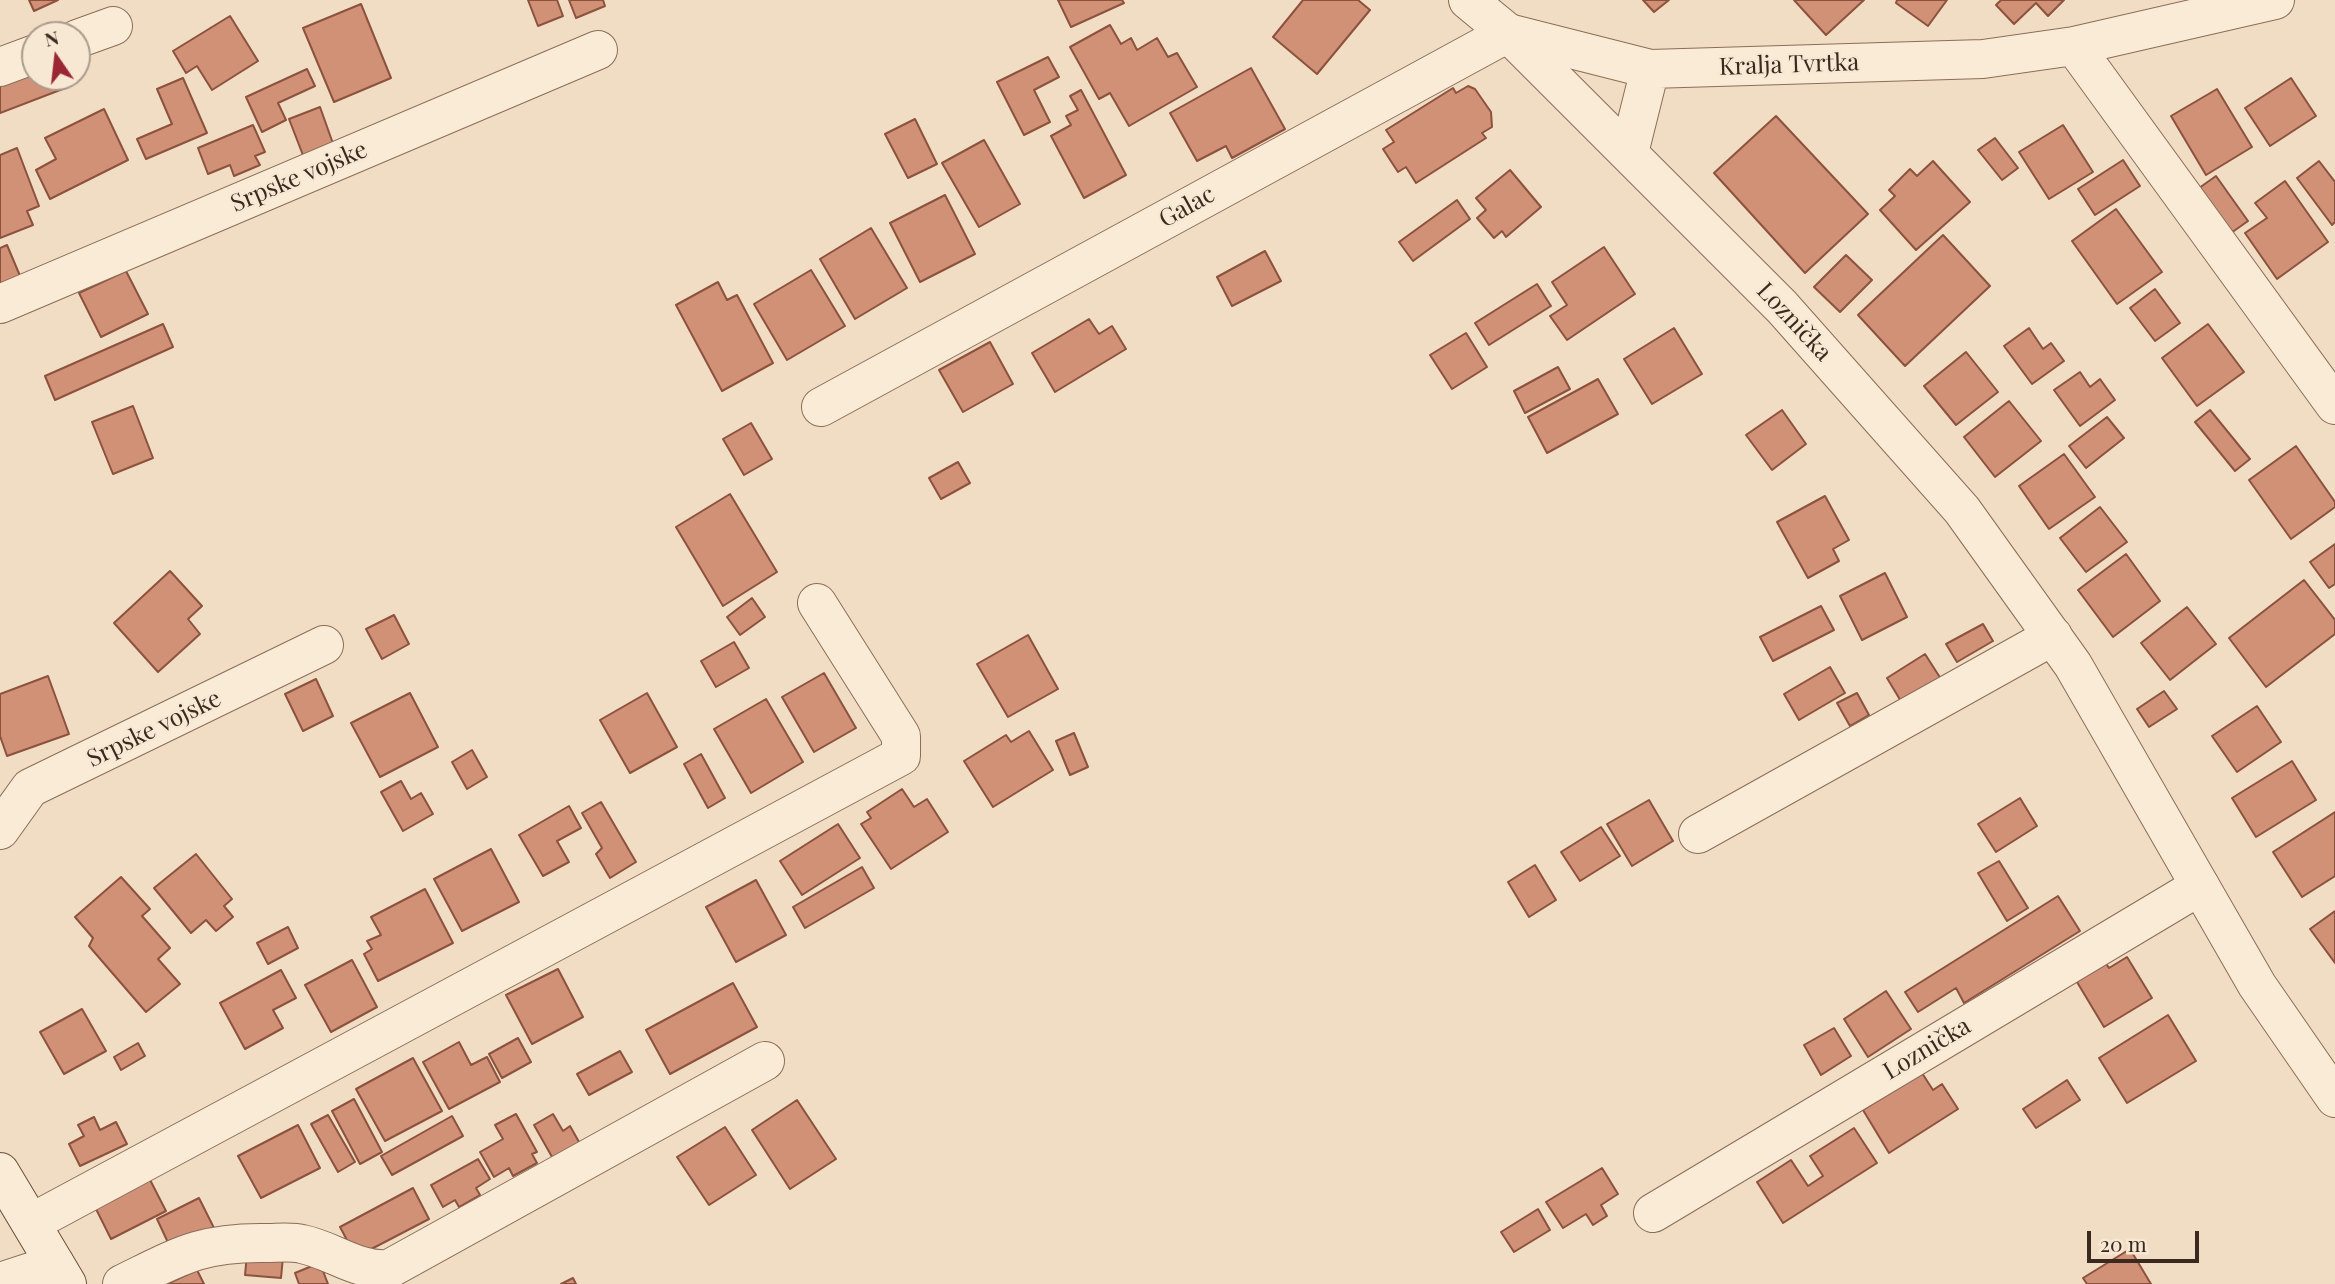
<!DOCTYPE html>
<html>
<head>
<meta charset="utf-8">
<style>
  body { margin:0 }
  #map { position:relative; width:2335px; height:1284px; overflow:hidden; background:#f0ddc3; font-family:"Playfair Display",serif }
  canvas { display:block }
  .north { position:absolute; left:21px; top:21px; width:70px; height:70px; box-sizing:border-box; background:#f7e8d3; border:2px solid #ac9b8b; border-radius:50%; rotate:346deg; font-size:19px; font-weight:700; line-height:28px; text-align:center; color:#3b281e }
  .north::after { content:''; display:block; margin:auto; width:24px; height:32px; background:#9d2636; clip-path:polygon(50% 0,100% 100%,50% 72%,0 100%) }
  .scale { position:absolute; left:2087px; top:1231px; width:112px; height:32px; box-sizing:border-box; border:4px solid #3b281e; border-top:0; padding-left:9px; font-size:21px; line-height:24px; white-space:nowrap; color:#3b281e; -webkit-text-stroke:5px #f7e8d3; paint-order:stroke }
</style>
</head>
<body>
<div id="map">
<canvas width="2335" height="1284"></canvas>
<div class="north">N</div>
<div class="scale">20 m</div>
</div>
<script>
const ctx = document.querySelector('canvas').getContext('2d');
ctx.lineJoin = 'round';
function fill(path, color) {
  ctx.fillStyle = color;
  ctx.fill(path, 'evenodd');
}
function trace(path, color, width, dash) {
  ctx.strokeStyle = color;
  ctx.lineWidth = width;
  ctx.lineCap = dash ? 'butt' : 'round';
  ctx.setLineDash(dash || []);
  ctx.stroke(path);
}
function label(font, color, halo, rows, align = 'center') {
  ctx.font = font + ' "Playfair Display",serif';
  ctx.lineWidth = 5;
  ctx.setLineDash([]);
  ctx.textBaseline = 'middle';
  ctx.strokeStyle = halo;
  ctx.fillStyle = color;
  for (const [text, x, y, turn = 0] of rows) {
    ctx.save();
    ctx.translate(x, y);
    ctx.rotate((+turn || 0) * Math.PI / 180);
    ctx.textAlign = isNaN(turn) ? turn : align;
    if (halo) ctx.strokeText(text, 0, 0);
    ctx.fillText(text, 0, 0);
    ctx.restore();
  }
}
const building = new Path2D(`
  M29 0H58L34 11Z
  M528 0H557L563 16 538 26Z
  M569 0H603L605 6 576 18Z
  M1058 0H1122L1124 3 1071 27Z
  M1303 0H1358L1370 10 1317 74 1273 37Z
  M1643 0H1669L1654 12Z
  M1794 0H1864L1826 35Z
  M1897 0H1947L1928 26 1896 3Z
  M2001 0H2064L2048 16 2036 3 2014 24 1996 5Z
  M361 4 391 78 334 102 303 28Z
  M230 16 258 61 212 90 197 66 186 73 173 51Z
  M1110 25 1121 44 1131 38 1137 50 1157 38 1168 57 1177 53 1197 87 1129 126 1110 93 1099 99 1070 47Z
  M1048 57 1059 77 1034 90 1050 122 1024 135 997 82Z
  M35 66V77H64L68 87 0 113V80Z
  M1251 68 1285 129 1232 158 1226 146 1197 161 1170 113Z
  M307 69 315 86 278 103 286 120 262 132 246 97Z
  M183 78 207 133 146 159 137 139 172 124 157 89Z
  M2291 78 2316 116 2270 146 2245 108Z
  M1468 86 1475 89 1491 112 1492 127 1482 133 1486 138 1416 183 1406 167 1398 172 1383 149 1394 142 1386 130 1453 88 1456 93Z
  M2217 89 2252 147 2206 175 2171 116Z
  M1081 90 1126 175 1084 198 1051 136 1071 125 1066 116 1078 110 1070 96Z
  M320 107 336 152 306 163 289 119Z
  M104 109 128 160 50 199 36 170 56 159 45 138Z
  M1776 116 1868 214 1805 273 1714 173Z
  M915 119 937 164 908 178 885 134Z
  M253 125 265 152 255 156 260 165 234 176 230 165 208 174 198 148Z
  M2063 125 2093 172 2049 199 2019 152Z
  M1995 138 2018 168 2002 180 1978 150Z
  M984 140 1020 204 979 227 942 163Z
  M17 148 39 206 27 211 33 225 0 238V155Z
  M2123 160 2140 186 2095 215 2078 189Z
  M1933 161 1970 202 1916 250 1880 210 1895 196 1889 190 1910 169 1917 176Z
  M2319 161 2335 182V222L2332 225 2297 178Z
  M1510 170 1541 207 1506 237 1502 231 1494 238 1477 218 1486 210 1476 198Z
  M2216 176 2248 221 2224 238 2192 193Z
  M2285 181 2328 242 2277 279 2245 233 2267 218 2255 203Z
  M945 195 975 254 920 282 890 223Z
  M1457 200 1470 219 1413 261 1399 242Z
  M2116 209 2162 272 2117 304 2072 241Z
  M871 228 907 288 855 319 820 259Z
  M1943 235 1990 286 1905 366 1858 315Z
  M7 245 23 283 0 292V248Z
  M1604 247 1635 294 1567 340 1550 316 1567 305 1552 282Z
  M1265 251 1281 281 1232 306 1217 277Z
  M1846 255 1872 280 1840 312 1814 287Z
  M811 270 845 326 787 360 754 304Z
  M126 271 148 314 101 337 79 293Z
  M718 282 727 300 737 295 773 363 722 391 676 305Z
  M1537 284 1551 306 1489 345 1475 323Z
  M2155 289 2180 323 2155 341 2130 308Z
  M1089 319 1099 334 1112 326 1126 349 1055 392 1032 353Z
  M163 324 173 347 55 400 45 376Z
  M2208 324 2244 372 2197 406 2162 358Z
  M1674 328 1702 374 1652 404 1624 359Z
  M2029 328 2043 349 2051 343 2064 361 2032 384 2004 346Z
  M1466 333 1487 367 1452 389 1430 355Z
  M990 342 1013 384 963 412 939 370Z
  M1966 352 1998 392 1956 425 1924 386Z
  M1558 367 1570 389 1525 413 1514 391Z
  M2080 372 2090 387 2100 379 2115 400 2080 426 2054 390Z
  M1598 379 1618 414 1547 453 1528 417Z
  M2009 401 2041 441 1995 477 1964 437Z
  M133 406 153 458 113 474 92 422Z
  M1782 410 1806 444 1772 470 1746 435Z
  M2210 410 2250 459 2235 471 2195 422Z
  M2107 417 2124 438 2086 468 2069 446Z
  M751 423 772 459 744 475 723 439Z
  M2296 446 2335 502V507L2291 539 2249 480Z
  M2064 454 2095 497 2049 529 2019 486Z
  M958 462 970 483 941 499 929 478Z
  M730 494 777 572 723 606 676 527Z
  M1825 496 1849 540 1833 549 1839 561 1808 578 1777 522Z
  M2100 507 2127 542 2086 572 2060 538Z
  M2335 544V584L2329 588 2310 562Z
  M2126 554 2160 601 2113 637 2078 590Z
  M170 571 202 606 188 619 200 634 158 672 114 623Z
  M1885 573 1907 617 1862 640 1840 596Z
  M2304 580 2335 620V634L2266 687 2229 638Z
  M752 598 765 617 740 635 727 617Z
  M1821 606 1834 630 1773 661 1760 637Z
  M2187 607 2216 644 2170 680 2141 643Z
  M394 615 409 644 382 659 366 629Z
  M1983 624 1993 641 1957 662 1946 644Z
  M1028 635 1058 689 1008 717 977 664Z
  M734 642 749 668 716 687 701 661Z
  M1925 654 1941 679 1902 703 1887 678Z
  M1830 667 1845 693 1799 720 1784 694Z
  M824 673 856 728 814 752 782 697Z
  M48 676 69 734 7 756 0 736V694Z
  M316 679 333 716 303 731 285 694Z
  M2164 691 2177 709 2149 727 2137 709Z
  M410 693 438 747 380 777 351 723Z
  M647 693 677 747 630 773 600 720Z
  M1857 693 1869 715 1850 726 1837 703Z
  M766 699 803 762 751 793 714 729Z
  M2257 706 2281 742 2237 772 2212 736Z
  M1029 731 1053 770 993 807 964 761 1006 735 1011 742Z
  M1074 733 1088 767 1070 775 1056 741Z
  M472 750 487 777 467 789 452 762Z
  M701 754 725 798 708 808 684 764Z
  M2292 761 2316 800 2256 837 2232 798Z
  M401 781 411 799 421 793 433 814 403 831 381 792Z
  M902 789 914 807 927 799 948 832 891 869 861 824 871 818 867 812Z
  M2020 798 2037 826 1996 852 1978 824Z
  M1649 800 1673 841 1632 866 1607 824Z
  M601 802 636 862 610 878 596 854 602 848 582 813Z
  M569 806 581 828 557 841 569 862 543 876 519 835Z
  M2335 812V876L2302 897 2273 852Z
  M838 824 860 858 802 895 780 861Z
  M1601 827 1620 856 1580 881 1561 852Z
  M491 849 519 902 462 931 434 879Z
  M196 854 232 899 224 906 233 917 216 931 206 920 191 933 154 888Z
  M1999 861 2028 908 2007 921 1978 873Z
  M1535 865 1556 900 1529 917 1508 882Z
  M862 867 874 888 805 928 793 907Z
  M121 877 150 909 142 916 170 948 158 959 180 984 146 1012 89 946 93 938 75 917Z
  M756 880 786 935 736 962 706 907Z
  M425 889 453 943 378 981 364 954 372 949 367 941 381 935 371 917Z
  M2058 896 2080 931 1964 1003 1956 988 1918 1012 1905 992Z
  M2335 911V963L2310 929Z
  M288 927 298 948 268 964 257 943Z
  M2127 957 2152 998 2104 1027 2074 977 2103 959 2109 968Z
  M352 960 377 1007 331 1032 305 985Z
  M558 969 583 1017 532 1044 506 995Z
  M281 970 296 998 273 1010 283 1028 245 1049 220 1003Z
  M733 983 757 1027 670 1074 646 1030Z
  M1886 991 1911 1029 1868 1057 1844 1019Z
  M82 1009 106 1051 64 1074 40 1032Z
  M2168 1015 2196 1061 2127 1103 2099 1058Z
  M1834 1028 1851 1056 1821 1075 1804 1045Z
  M518 1038 531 1062 502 1078 489 1054Z
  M459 1042 471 1065 487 1057 500 1082 449 1109 423 1062Z
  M138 1043 145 1056 121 1070 114 1057Z
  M620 1051 632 1072 589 1095 577 1074Z
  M413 1058 442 1111 385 1141 356 1089Z
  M1922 1073 1933 1090 1942 1084 1958 1109 1889 1153 1863 1110Z
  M2067 1080 2080 1100 2036 1128 2023 1109Z
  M354 1099 382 1152 360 1164 332 1111Z
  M797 1100 836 1159 790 1189 752 1130Z
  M516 1114 537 1152 532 1154 537 1163 513 1176 509 1168 494 1177 480 1152 503 1139 495 1125Z
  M553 1114 563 1131 570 1126 583 1149 556 1164 534 1125Z
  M328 1115 355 1162 338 1172 311 1124Z
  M452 1116 463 1136 392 1175 381 1156Z
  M94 1117 100 1130 116 1122 127 1144 80 1166 69 1144 84 1136 78 1125Z
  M298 1125 320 1168 261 1198 238 1156Z
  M725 1127 756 1175 709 1205 677 1157Z
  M1854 1128 1877 1163 1783 1223 1757 1182 1791 1160 1808 1186 1823 1176 1810 1156Z
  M478 1159 490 1179 476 1188 480 1195 459 1207 455 1200 443 1207 431 1185Z
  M1602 1168 1618 1194 1601 1205 1607 1216 1593 1225 1586 1214 1563 1228 1546 1202Z
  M146 1172 166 1211 111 1239 91 1199Z
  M413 1188 429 1219 356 1257 340 1227Z
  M199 1198 214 1228 171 1249 157 1219Z
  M1538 1209 1550 1230 1514 1252 1501 1232Z
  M2130 1249 2151 1284H2087L2083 1278Z
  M247 1254 283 1257 281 1278 245 1275Z
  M312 1266 323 1271 328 1284H299L295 1273Z
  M197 1270 204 1284H167Z
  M573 1278 576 1284H561Z`);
const minor = new Path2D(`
  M77 39 113 26
  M2074 46 2335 405
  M0 67 35 54
  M1629 153 1650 69
  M0 304 598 50
  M821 407 1508 33 1650 69 1983 59 2074 46 2275 0
  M0 830 30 788 324 645
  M1698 834 2053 636
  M1653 1213 2200 886
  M31 1223 901 756V736L817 603
  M0 1282 55 1264
  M122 1284C178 1257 200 1242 265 1243 277 1243 291 1241 302 1244 332 1250 358 1272 389 1269L765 1061`);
const tertiary = new Path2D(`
  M1468 0 1508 33 1782 307 1962 510 2073 665 2257 985 2335 1098`);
const secondary = new Path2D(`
  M0 1172 67 1284`);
const streetNames = [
  ["Kralja Tvrtka",1789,65,-2],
  ["Srpske vojske",299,177,-23],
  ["Galac",1187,207,-29],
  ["Loznička",1794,322,47],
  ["Srpske vojske",154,729,-26],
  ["Loznička",1927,1049,-31]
];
fill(building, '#d09177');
trace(building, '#8c523d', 2);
trace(minor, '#8b6d59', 40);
trace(tertiary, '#8b6d59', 40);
trace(secondary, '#6d4e3c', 40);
trace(minor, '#faebd7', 38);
trace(tertiary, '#faebd7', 38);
trace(secondary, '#faebd7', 38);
label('24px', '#3b281e', '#f7e8d3', streetNames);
</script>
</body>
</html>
